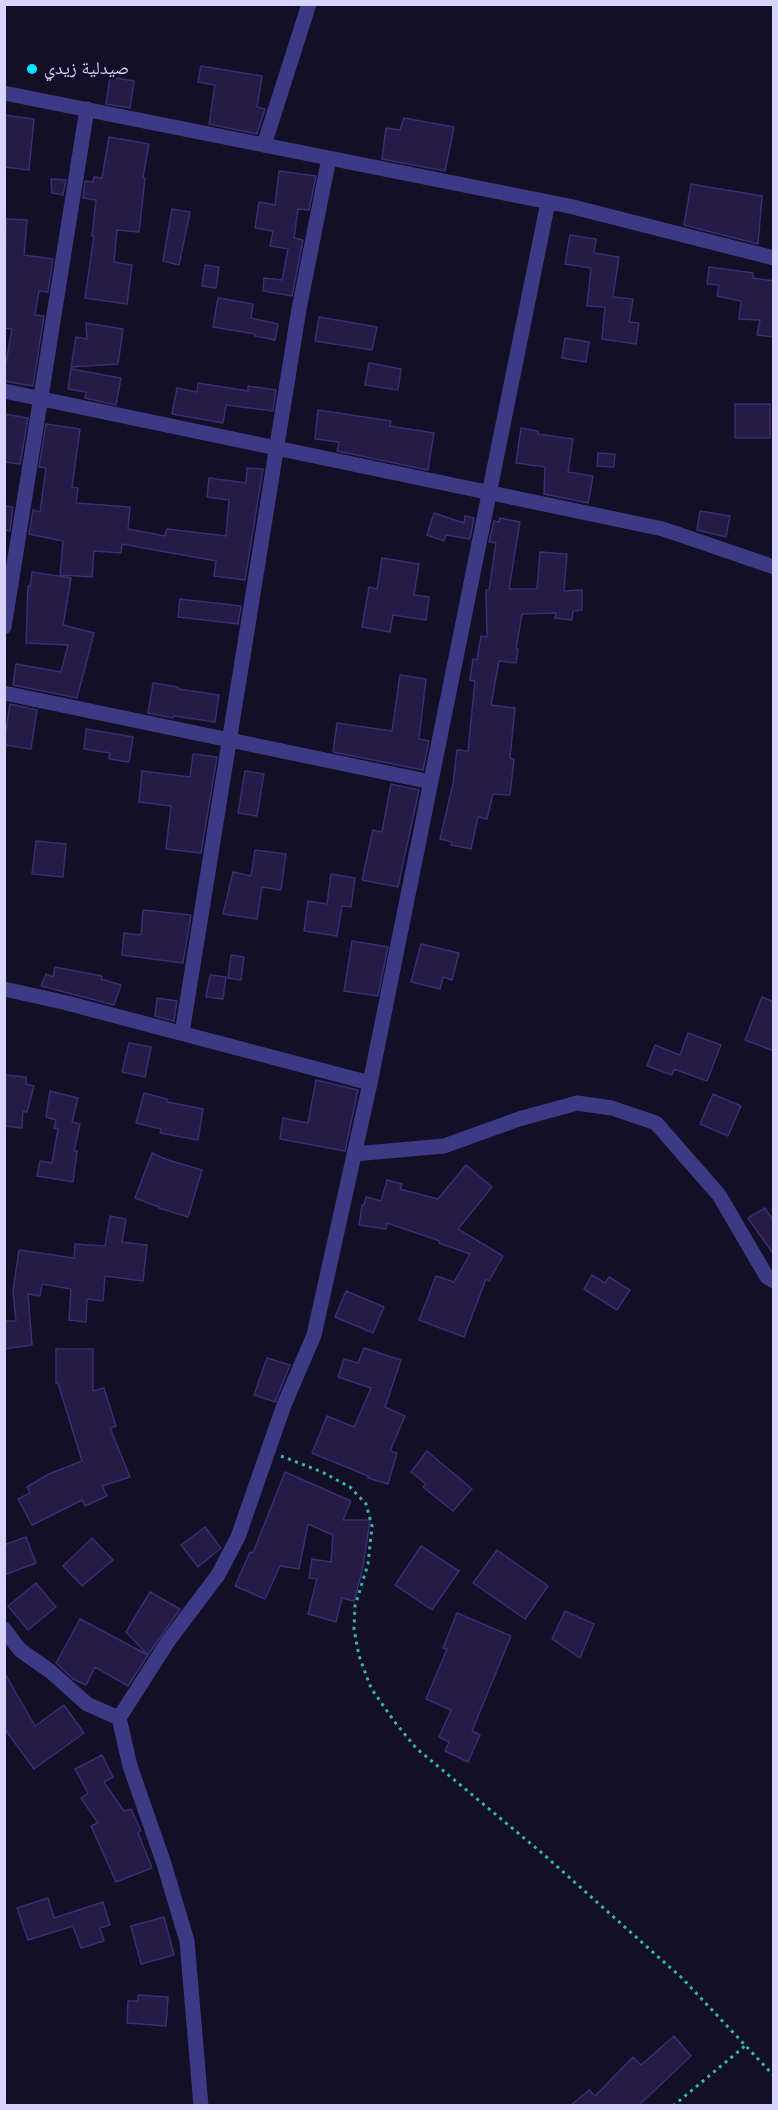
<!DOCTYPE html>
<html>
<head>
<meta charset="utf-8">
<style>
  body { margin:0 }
  #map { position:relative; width:778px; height:2110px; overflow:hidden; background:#130f26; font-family:"Varela Round",sans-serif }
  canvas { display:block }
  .frame { position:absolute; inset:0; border:6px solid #d9d4ff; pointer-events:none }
</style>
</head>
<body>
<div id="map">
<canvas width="778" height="2110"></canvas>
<div class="frame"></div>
</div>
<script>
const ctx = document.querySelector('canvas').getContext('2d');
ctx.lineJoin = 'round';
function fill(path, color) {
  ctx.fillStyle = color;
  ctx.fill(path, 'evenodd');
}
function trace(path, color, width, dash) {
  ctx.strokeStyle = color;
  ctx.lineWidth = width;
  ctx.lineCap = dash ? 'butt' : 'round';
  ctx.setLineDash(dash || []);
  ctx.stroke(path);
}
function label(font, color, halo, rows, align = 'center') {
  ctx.font = font + ' "Varela Round","Noto Naskh Arabic",sans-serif';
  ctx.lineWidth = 5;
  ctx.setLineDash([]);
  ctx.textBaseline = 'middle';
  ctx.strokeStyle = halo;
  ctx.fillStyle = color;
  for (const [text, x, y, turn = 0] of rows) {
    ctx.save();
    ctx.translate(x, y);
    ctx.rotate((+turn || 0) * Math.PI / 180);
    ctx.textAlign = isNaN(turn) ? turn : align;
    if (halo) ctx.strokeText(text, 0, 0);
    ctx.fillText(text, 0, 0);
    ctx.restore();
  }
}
const building = new Path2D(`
  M201 66 262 76 257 107 265 109 257 134 209 124 215 85 198 82Z
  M110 77 134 81 130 108 106 104Z
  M4 115 34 119 29 170 4 167Z
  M404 118 454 127 445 171 382 159 386 128 400 130Z
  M109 137 149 144 143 177 145 178 139 232 117 230 114 262 132 265 127 304 85 298 94 236H92L96 200 83 198 85 181 93 182 94 177 102 178Z
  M279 171 316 176 309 210 298 209 294 238 303 240 292 296 263 291 264 278 282 280 288 249 270 246 273 231 255 228 259 202 275 205Z
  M51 179 66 180 63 195 52 193Z
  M691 184 762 196 758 244 684 225Z
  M172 209 190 212 179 265 163 261Z
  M6 219 27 220 24 255 53 259 48 292 39 291 35 315 44 316 33 386 4 381V363H6L12 329 4 328Z
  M570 235 596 239 594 253 619 257 613 297 633 299 629 322 639 323 636 344 602 339 605 307 587 306 591 268 565 264Z
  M205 265 219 267 216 288 202 286Z
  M709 267 753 273V278L774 281V337L757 335 760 320 739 319 741 301 717 296 719 285 707 284Z
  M218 298 253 304 251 318 278 324 275 340 255 336V334L213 327Z
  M319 317 377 327 372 350 315 341Z
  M86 323 123 329 118 364 71 367 76 337 87 339Z
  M565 338 589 342 586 362 562 358Z
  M369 363 401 369 398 390 365 385Z
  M71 369 121 378 116 405 85 398 86 392 68 389Z
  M198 383 248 391V386L276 390 273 411 226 405 223 423 172 414 177 388 197 392Z
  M735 404H770V438H735Z
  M318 410 391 421 390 426 434 433 428 470 337 451 339 442 315 439Z
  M4 414 28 418 20 464 4 462Z
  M46 424 80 429 72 487 78 488 76 503 130 507 128 529 165 536 167 529 226 536 229 500 207 497 209 478 246 483 247 468 263 469 245 580 214 576 216 561 122 544 121 553 94 551 92 577 60 575 63 541 29 534 33 510 40 512 46 468 39 467Z
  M521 428 538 431V434L573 439 568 472 593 476 588 503 544 494 545 467 516 463Z
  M598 453 615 454 614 467 597 466Z
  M4 506 13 507 10 531 4 530Z
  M700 511 730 516 726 537 697 530Z
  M434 513 464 523 465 516 474 518 470 539 446 535 444 541 427 535Z
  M500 518 520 522 509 589H537L540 552 567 554 564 591 582 590V610L573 611 572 620 555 618 556 613 522 614 516 649H518L516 663 499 661 491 705 515 708 510 758 514 759 510 795 493 794 487 819 478 817 471 849 451 845 452 842 440 839 453 784 457 750 468 751 475 681 470 680 473 659 477 660 481 636 487 637 486 590H489L496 543 489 542 494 521 499 522Z
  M382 558 419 564 414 595 429 597 426 620 393 615 390 632 362 627 369 587 377 589Z
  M32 572 71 578 63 625 94 633 77 698 13 685 16 664 61 672 68 645 26 643 28 586 30 587Z
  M180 599 241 606 238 624 178 617Z
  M400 675 426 679 419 739 429 741 423 770 333 752 337 723 392 731Z
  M153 683 178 687V689L219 695 215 722 174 716 173 718 148 713Z
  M10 704 37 710 31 749 4 745Z
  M86 729 133 737 129 762 109 759 110 753 84 749Z
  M193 754 217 757 201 853 166 849 171 806 139 802 142 771 190 777Z
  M245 771 264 774 257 816 238 813Z
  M391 784 419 790 398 887 362 880 373 830 382 832Z
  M36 841 66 844 63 877 32 874Z
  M255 850 286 854 281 890 262 887 257 919 223 914 233 872 251 876Z
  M331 874 355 878 351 907 342 906 337 936 304 931 308 901 327 904Z
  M143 910 191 915 183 963 122 955 124 933 141 935Z
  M352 941 388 947 378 996 344 991Z
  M421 944 459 953 452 980 443 977 440 989 411 982Z
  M231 955 244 957 241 980 228 978Z
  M55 967 102 976 101 979 121 985 114 1005 41 986 46 974 53 977Z
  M210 975 226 977 223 999 206 997Z
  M762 997 774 1002V1051L745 1040Z
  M157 998 177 1001 174 1021 155 1016Z
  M688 1033 721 1045 707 1081 674 1069 672 1075 647 1066 655 1045 680 1055Z
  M129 1043 151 1047 145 1077 122 1072Z
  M4 1075 26 1077V1084L34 1086 27 1112 23 1111 22 1128 4 1126Z
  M316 1080 358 1090 345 1151 280 1139 283 1118 308 1123Z
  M50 1091 78 1098 72 1122 80 1124 74 1151H77L73 1182 37 1176 40 1161 52 1163 58 1129 54 1128 56 1120 46 1117Z
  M144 1093 167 1099V1102L203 1109 198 1140 160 1133 161 1129 136 1123Z
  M713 1094 741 1106 728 1136 700 1124Z
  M152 1153 168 1160 202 1170 188 1217 159 1208V1207L135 1198Z
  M466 1165 492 1187 458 1229 503 1256 489 1281 486 1279 464 1337 419 1320 436 1276 454 1282 470 1254 439 1243 440 1241 387 1223 386 1229 359 1225 362 1205H364L366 1197 381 1201 387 1180 402 1184 400 1189 438 1199Z
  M765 1208 774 1222V1255L748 1218Z
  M110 1216 126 1219 122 1242 147 1245 143 1281 105 1276 103 1301 87 1299 86 1322 69 1320 71 1289 42 1284 40 1296 28 1294 32 1345 4 1349V1321H16L13 1291 19 1250 74 1258 75 1244 105 1246Z
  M592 1275 605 1283 609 1277 630 1290 617 1310 584 1289Z
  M346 1291 384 1307 373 1333 335 1317Z
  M364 1348 401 1360 385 1407 405 1416 390 1451 397 1453 388 1484 368 1478V1476L312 1453 327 1416 354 1427 371 1388 338 1377 344 1359 358 1363Z
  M56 1349H93V1391L104 1388 116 1426 110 1428 130 1477 102 1486 107 1496 85 1506 82 1500 32 1525 18 1499 30 1493 27 1487 49 1474 82 1461 58 1383H56Z
  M267 1358 290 1365 275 1402 254 1395Z
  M427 1451 472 1489 453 1511 423 1487 426 1484 411 1472Z
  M285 1472 351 1501 343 1520H370L363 1567 354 1601 342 1598 336 1622 308 1614 317 1579 309 1578 312 1559 331 1562 333 1535 308 1524 299 1569 280 1566 265 1599 235 1586 250 1552 253 1553Z
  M205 1527 221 1548 198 1567 181 1545Z
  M26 1537 36 1563 4 1575V1545Z
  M92 1538 113 1560 82 1586 63 1566Z
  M421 1546 459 1571 432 1610 395 1585Z
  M497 1550 548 1586 525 1619 473 1583Z
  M36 1583 56 1607 28 1630 8 1606Z
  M150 1592 180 1609 148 1655 126 1632Z
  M565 1611 594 1624 580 1658 552 1639Z
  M457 1613 511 1636 472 1731 480 1735 468 1762 445 1751 449 1742 439 1737 451 1710 426 1699 447 1649 443 1648Z
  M80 1619 148 1655 128 1686 95 1667 86 1685 73 1679 56 1663Z
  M4 1672 35 1726 64 1705 84 1733 34 1769 4 1728Z
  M102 1755 113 1777 104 1782 124 1811 131 1809 141 1831 138 1833 152 1868 116 1882 91 1826 98 1823 81 1798 88 1793 75 1769Z
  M48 1898 54 1918 103 1902 110 1925 100 1928 104 1941 81 1948 73 1926 28 1940 17 1908Z
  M164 1917 174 1955 141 1964 131 1926Z
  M138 1995 168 1997 166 2026 127 2023 128 2001H138Z
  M674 2036 691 2056 638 2106H570L589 2090 595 2096 633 2057 641 2065Z`);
const path = new Path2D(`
  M281 1456 322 1472 350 1487 366 1504 372 1526 368 1564 355 1606 354 1629 359 1656 371 1688 394 1721 416 1748 542 1853 682 1978 774 2076
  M673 2106 745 2046`);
const minor = new Path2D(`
  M4 93 569 206 774 258
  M264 145 309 4
  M4 391 663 529 774 567
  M4 627 87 109
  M4 693 431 782
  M4 989 63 1002 370 1083
  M182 1033 299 309 329 158
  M354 1154 444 1146 519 1119 577 1103 612 1108 656 1123 719 1195 767 1277 774 1281
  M4 1629 20 1650 50 1671 87 1704 119 1718 169 1640 218 1575 238 1537 284 1405 314 1335 370 1083 548 202
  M119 1718 130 1766 164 1864 187 1941 201 2106`);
const markers = [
  [32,69,6,"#00e5ff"]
];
const poiNames = [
  ["صيدلية زيدي",44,69]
];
fill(building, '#241b47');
trace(building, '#3b2d73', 1.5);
trace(path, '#2fb8b0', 3, [3, 4.5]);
trace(minor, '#3d3a85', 15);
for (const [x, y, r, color] of markers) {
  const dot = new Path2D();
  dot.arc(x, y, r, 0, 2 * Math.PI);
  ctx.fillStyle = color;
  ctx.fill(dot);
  trace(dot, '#130f26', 2);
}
label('18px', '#d9d4ff', '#130f26', poiNames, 'left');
</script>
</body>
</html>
